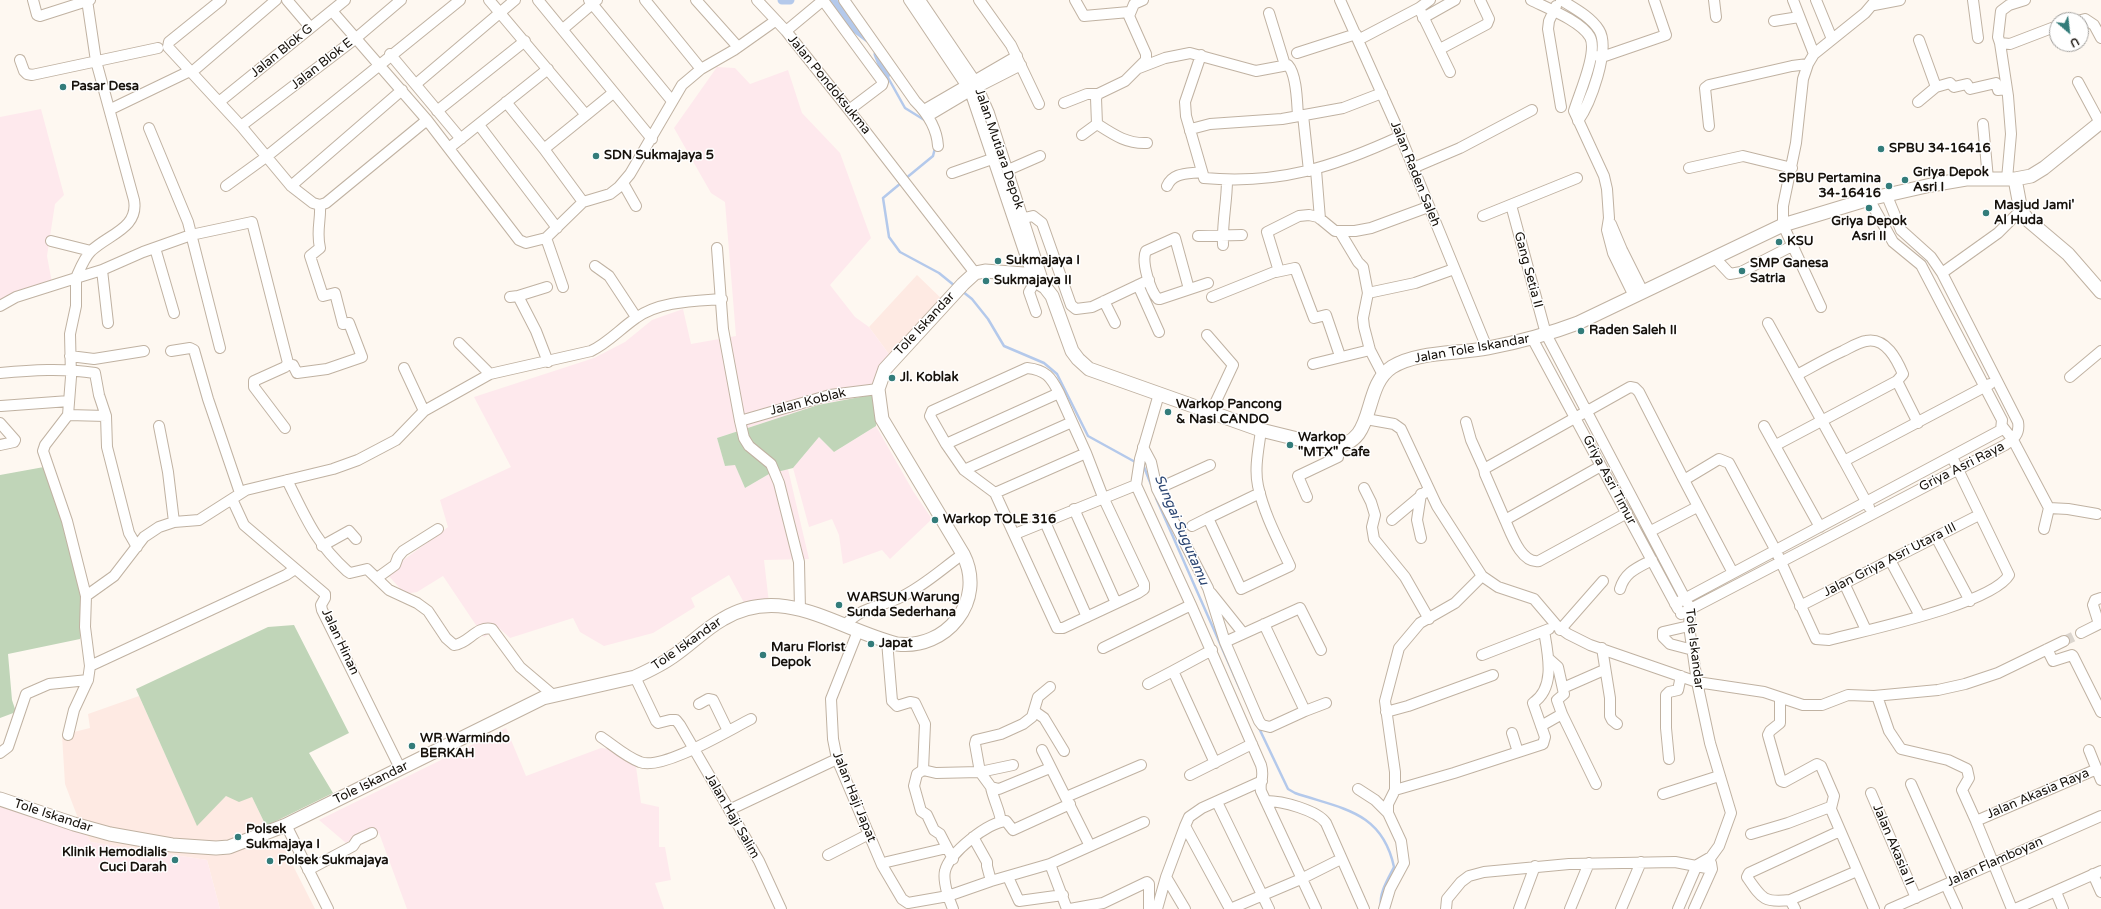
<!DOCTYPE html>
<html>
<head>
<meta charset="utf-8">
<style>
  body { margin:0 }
  #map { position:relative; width:2101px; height:909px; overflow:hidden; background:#fef8f1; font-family:"Varela Round",sans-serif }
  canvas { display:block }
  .north { position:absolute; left:2049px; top:12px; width:40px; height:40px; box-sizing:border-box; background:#fff; border:1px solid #a2a09d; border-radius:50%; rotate:152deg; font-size:11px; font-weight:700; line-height:16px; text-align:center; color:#16110b }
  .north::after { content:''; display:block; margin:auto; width:14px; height:18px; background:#337c7a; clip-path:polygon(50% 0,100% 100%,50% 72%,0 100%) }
</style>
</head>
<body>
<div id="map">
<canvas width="2101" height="909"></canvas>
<div class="north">U</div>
</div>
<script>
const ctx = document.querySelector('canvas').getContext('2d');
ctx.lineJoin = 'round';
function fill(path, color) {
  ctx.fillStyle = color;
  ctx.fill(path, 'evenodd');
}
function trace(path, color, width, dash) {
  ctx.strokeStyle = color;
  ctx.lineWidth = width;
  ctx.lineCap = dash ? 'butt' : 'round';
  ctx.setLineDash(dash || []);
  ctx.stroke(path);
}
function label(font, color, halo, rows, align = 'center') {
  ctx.font = font + ' "Varela Round",sans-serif';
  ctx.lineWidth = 3;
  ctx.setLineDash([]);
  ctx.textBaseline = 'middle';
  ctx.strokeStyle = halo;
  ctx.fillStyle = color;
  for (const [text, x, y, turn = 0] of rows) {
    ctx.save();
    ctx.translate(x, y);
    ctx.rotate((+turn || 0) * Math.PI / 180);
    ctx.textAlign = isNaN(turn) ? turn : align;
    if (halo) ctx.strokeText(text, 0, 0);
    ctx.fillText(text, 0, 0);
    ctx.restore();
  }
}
const commercial = new Path2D(`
  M917 275 945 302 897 365 869 327Z
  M139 696 197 825 226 796 252 797 266 826 273 848 282 844 315 909H220L207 860 91 842 81 826 65 784 62 735 90 728 88 714Z`);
const industrial = new Path2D(`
  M717 67 735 68 750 84 788 70 802 113 840 153 871 238 830 285 855 317 869 327 897 365 881 393 818 405 717 438 725 466 735 464 745 488 769 474 788 469 809 559 764 560 769 603 748 610 729 575 691 598 695 607 653 633 604 646 580 632 573 618 510 638 499 628 484 637 443 576 417 592 405 594 386 573 448 527 440 500 511 467 474 397 594 358 625 342 652 320 683 309 691 344 736 336 725 202 711 193 674 128Z
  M41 109 64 195 55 204 47 256 53 288 0 307V117Z
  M876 426 913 491 932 519 890 559 882 550 843 564 839 535 832 519 809 527 793 468 819 437 834 452Z
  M506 728 526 776 601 748 634 752 641 803 659 807V847H665L671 880 655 883 664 909H407L379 833 346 843 319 820Z
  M0 798 81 826 91 842 207 860 220 909H0Z`);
const green = new Path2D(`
  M881 393 876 426 834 452 819 437 793 468 769 474 745 488 735 465 725 466 717 438 818 405Z
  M44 467 87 591 80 639 8 654 12 700 16 712 0 718V475Z
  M294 625 349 733 309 753 333 793 266 826 252 797 239 802 226 796 197 826 136 689 268 627Z`);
const stream = new Path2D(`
  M886 74 905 108 926 121
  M905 179 933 156 935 148
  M901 183 883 198 889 237 900 252 939 273 955 286
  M962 291 972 299 988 319 1004 346 1044 363 1057 374 1088 436 1137 463
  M1141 466 1144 467 1152 487
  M1156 498 1240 689
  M1258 726 1288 789 1295 793C1342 809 1382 811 1394 867 1388 879 1379 893 1381 906`);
const canal = new Path2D(`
  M782 0H790
  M832 0 848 23 868 38
  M878 54 886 74`);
const minorTunnel = new Path2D(`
  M2064 641 2081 633`);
const minor = new Path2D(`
  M33 0 37 15 40 16 90 0
  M221 0 169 42 168 47 241 126 291 186 313 203 320 205 326 203 427 120
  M287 0 310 27
  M489 0 586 115 613 93
  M538 0 652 139
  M589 0 672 101
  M645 0 701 69
  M696 0 738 47
  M757 0 786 31 849 110 975 273
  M844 0 915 101C928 114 937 129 938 146
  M909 0 970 91 1033 278
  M920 0 975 81 989 113 1045 287
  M979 0 1011 45 1039 104
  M1075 0 1084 16 1129 12
  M1340 0 1395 123 1487 348
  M1531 0C1547 8 1581 21 1590 37 1598 52 1579 94 1574 111L1604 176 1607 189 1609 218 1607 230 1613 253 1634 296
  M1561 0C1574 8 1591 17 1599 30 1611 49 1590 104 1578 121
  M1714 0 1716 17
  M1793 0 1814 54
  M1816 0 1832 39
  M1973 0 1978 38
  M2025 0 2009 5 2001 11 1998 37 2000 43 2010 44 2057 26
  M1874 5 1900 0
  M1556 6 1549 21 1548 29 1561 107
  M1419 8 1450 72
  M332 11 427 120 519 240 526 243 546 238 583 202 610 194 619 187 630 174 682 85 701 69 734 50 775 21
  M1269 13 1285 65
  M1423 18 1455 0
  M2081 20 2085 19 2094 25 2101 38
  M1774 21 1799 17
  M563 29 597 0
  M786 31 821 2 825 3 883 82 882 85 849 110
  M1358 40 1419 8 1430 0
  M1919 40 1936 87
  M2000 43 2008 96 2011 134 2007 179
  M1440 49 1487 24 1489 19 1480 0
  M1297 53 1356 34
  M390 54 461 139
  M1201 55 1185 102 1186 116 1204 178C1278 185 1334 167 1401 136
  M1598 56 1602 57 1666 35 1654 0
  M20 60 24 71 27 74 32 75 158 48
  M1139 68 1165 58 1190 53 1256 71 1288 65C1297 75 1297 103 1298 116
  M192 72 276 0
  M2078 82 2100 123
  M416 84 515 0
  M219 102 345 0
  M506 102 544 149 583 202
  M1918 102 1936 87 1950 83 1954 87 1967 84 1970 89 1996 83 1998 90 2006 89
  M1064 103 1087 94H1098
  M111 109 190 71
  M924 110 1017 56
  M437 111 525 41
  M1303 115 1309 171
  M928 116 970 91 1021 65
  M1097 124C1114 135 1127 144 1147 143
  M1983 124 1988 179
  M479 125 557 228
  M241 126 355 39 401 0
  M1709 126 1705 88 1709 85 1792 66 1808 64
  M149 128 188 222 220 348
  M1190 131 1191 129 1210 124 1282 119 1310 114 1343 108 1382 93
  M1082 135 1097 124 1096 98 1098 94 1125 81 1146 60V54L1129 16 1134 4 1143 0
  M449 148 548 69
  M544 149 586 115
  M1413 168 1460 148 1532 110
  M1689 168 1743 156 1792 168
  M1008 170 1040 156
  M1316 170 1320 219
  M952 173 992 159
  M623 183 636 206
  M226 186 266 157 460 0
  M291 186 402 90
  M1167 186C1173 172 1188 174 1201 172
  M1511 205 1546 334 1690 608 1689 626 1697 682 1710 743 1731 813 1719 846 1711 857 1697 865 1678 909
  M1483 216 1577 178
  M1016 220 1033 216 1042 223 1071 305 1076 309 1092 307 1149 280
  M1611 224 1622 250 1643 292
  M1340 232 1358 262 1363 267 1368 293 1363 318 1364 327 1370 350 1383 375
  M1198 236 1242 235
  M546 238 563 287
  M51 241 91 251
  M1223 245C1222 222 1227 202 1227 180
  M155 248 174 313
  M717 248 723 329 740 421 744 438 749 446 771 464 779 483 799 562 800 610
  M1715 258 1730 274 1741 272 1792 246
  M595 266 609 276 636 317
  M102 270 108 323
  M1276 272 1295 268 1314 318 1326 315 1340 356
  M1942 273 1998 233 2017 214
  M1138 285 1159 332
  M1189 289 1175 238 1146 251C1141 261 1150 291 1158 299H1160L1208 283
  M1368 293 1415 283 1454 269
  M518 296 547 287
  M510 297 518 296 536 331 548 362
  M1212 297 1277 271 1278 268 1267 232 1299 216 1309 215 1318 217 1335 231H1355L1371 228 1428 207
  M1104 301 1115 323
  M0 306 16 297 76 278C80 269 84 258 91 251 109 234 139 228 134 200L96 61 87 0
  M1821 307 1783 225V206L1796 143 1803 79 1808 64 1814 54 1865 13 1876 0
  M1036 312 1029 292 1036 280
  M1768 323 1844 461
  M1207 335 1233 365 1211 412
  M1532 338 1678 609
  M459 343 490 374
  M171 351 190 348 194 350 208 399 240 493
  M70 356 94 359 144 351
  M1313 364 1370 350
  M288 365H293L297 373 327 369 362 357 349 323 343 324 335 293 323 296 310 256 320 248C316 231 321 221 320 205
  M404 368 424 411
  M0 373C32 370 63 368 95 373L99 395 106 416 107 447 129 533 137 547
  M1797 375C1812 367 1827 358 1843 351 1851 347 1859 342 1866 341 1886 337 1897 360 1903 374L1897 381 1918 423
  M2070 377 2101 351
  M1159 394 1140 459 1136 485 1191 605 1261 765C1265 778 1259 781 1261 791L1316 909
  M1 406 69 401
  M68 415 106 416
  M1366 419 1394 424 1401 429 1437 506 1482 576 1498 587 1534 599 1557 626 1568 634 1590 645 1697 682 1764 692 1803 705H1822L1848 695 1874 696 1938 690 1965 684 1998 673 2064 641
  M740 421 830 395 878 389
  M1466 422 1471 440 1484 469
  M0 423 15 440 14 442 0 445
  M159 426 168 472 174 522
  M1764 426 1820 527
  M2002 426 2013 440 2049 508 2068 509 2097 514
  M946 444 1059 393 1072 422
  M1776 445 1897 381
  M1143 447 1151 462 1157 489
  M1210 465 1157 489 1208 588 1225 642 1259 721 1262 725 1270 727 1305 711 1264 624
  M1601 466 1505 520 1485 474 1484 469 1630 387 1635 388 1639 392 1684 480
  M964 470 1072 422 1086 453
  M287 480C306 518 315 542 347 571L350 573 367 569 389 590 417 603 428 611 446 638 454 645C468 644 477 625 492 629L520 667 553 695
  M1364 488 1371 502 1375 515 1372 527 1374 539 1405 577 1429 619
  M995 493 1086 453 1103 497 1144 584V589L1138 593 1063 628H1057L995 493 964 470 946 444 930 416 932 411 1027 368C1046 370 1051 377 1059 393
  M1260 493 1208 518 1241 589 1290 566C1278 540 1264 514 1258 486 1254 468 1259 447 1261 430
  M1307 497 1298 476 1338 457 1336 447
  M232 499 244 525 325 594V598L321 605 322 610 400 768
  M1869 507 1844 461 1990 384
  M1074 509 1116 603
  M1392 520 1429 489
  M1505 520C1511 533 1521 564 1539 561L1627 513
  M1045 522 1087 617
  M1192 526 1208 518
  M2044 529 2049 508
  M1651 531 1697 507
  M1015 534 1136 485
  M1936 537 1970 601
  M1421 538 1417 520 1421 494
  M322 546 349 531 356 539
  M1890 560 1920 616
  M1733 573 1684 480 1719 459 1729 463 1776 551 1816 639 1829 640C1866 630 1992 604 2009 575L1952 457
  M377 578 395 565 398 557 403 551 438 529
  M1844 583 1866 630
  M1620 589C1625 572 1637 568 1652 560
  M1211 593 1243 633
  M86 596 114 576 144 537 159 527 174 522 199 520 246 490 333 469 358 460 396 440 424 411 490 374 591 351C608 343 620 329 636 318 659 301 694 301 722 299
  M1675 604 2001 430 2002 420 1921 265 1893 242 1869 199
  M1800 606 1979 515
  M1681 614 2005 445C2014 439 2020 434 2018 422L1942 273 1931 257 1901 230 1887 196
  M845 625C864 605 880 608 903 596 925 585 943 568 963 554
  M1689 626 1663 632V637L1670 644 1693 650
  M1560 630 1603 581
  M858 631 831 699 833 739 837 759 882 865 902 899 908 903 948 896 953 909
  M2081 633 2099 624 2093 605 2095 600 2101 598
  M887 641 892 701 897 706 910 702 915 703 925 724 923 770
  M1225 642 1300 608 1321 650
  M1103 648 1191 605
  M1602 648 1610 698V716L1612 720 1617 724
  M2047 649 2053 661 2072 655 2073 656 2101 712
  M1212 650 1173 671 1215 763
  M1482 655 1549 629
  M90 666 286 575 295 569
  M635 677 656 721 658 723 670 720H676L680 725 759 861 781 909
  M1148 684 1173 671
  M1563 688 1604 670
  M1877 696 1889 731 1901 749 1948 760 1967 769 1969 778 1962 790 1976 821
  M1780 698V723L1770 731 1768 735 1781 781 1784 782 1817 764 1821 766 1834 796 1831 808
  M699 704 708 699 713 700 728 731
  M1034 711 1044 718 1064 751
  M1305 711 1326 703
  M1386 712 1408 706 1493 675
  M1562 714 1596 784
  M1541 726 1562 714 1557 700 1564 694 1558 667 1549 659
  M1512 733 1518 752
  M68 735 74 710 88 680
  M601 737C613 745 626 757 640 762 662 771 729 730 751 719
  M1042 750 1090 846
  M2089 750 2101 780
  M0 753 8 747 26 694 49 684 88 680 90 666 85 627 86 596 67 521 43 451 45 445 68 415 71 377 70 334 76 306V278L102 270 143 252 191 235 252 222 288 363 285 367 254 381V387L285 428
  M1669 759 1666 728V695L1669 692 1678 690 1681 676
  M1013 765 980 772 975 744 976 740 1001 734 1023 724 1032 717 1038 697 1050 687
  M1190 775 1252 744
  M1911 784 1954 881
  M991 787C992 796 1002 816 1000 821
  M1358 789 1375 800 1388 813 1401 841 1404 863 1390 889 1384 909
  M1395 790 1454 773 1543 744 1545 737 1533 703C1556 688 1548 654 1544 631
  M1871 793 1916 898
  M1663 794 1719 776
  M1066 797 1141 765
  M1266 801C1282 801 1317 810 1326 823L1364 909
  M1217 802 1269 909
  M1070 804 1013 830 1006 821C988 822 949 853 945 871 943 879 946 888 948 896L991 881 1050 864 1144 822
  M729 810 837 759
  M1388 813V804L1395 790V772L1385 701 1399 648 1420 623 1455 603 1482 576
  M286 825 328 909
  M1751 834 1788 823 1830 807 1874 909
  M973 837 987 862V866L991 881
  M828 855 869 834
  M953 859 940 834 934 830 927 815 921 811 914 786 917 774 923 770 936 773 980 772 991 787 999 789 1050 768
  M1050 864 1067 909
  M882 865 887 862 947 848
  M308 870 353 846 357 840 372 833
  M2093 874 2101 892
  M1008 877 1019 901 1063 895
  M1946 885 1957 909
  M2056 892 2063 909
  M1790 900C1764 903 1762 899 1747 877L1749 873 1840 831
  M1070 909 1103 903 1147 882 1149 884V909
  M1157 909 1166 877
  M1185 909 1166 877 1185 826
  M1230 909 1185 826 1189 817 1202 808 1262 781
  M1230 909 1301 879 1341 859
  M1446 909 1447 899 1461 882 1469 876 1484 872 1569 864 1675 862 1712 869
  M1519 909 1535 866
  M1570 909 1589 863
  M1621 909 1641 862
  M1694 909 1712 869 1711 863
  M1795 909 1790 900 1857 871
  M1890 909 2101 816
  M2012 909 1976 821 2097 769
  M2015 909 2101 871`);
const major = new Path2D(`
  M2015 179 2021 211 2029 221 2068 254 2101 292
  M0 799 74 824 110 834 172 845 216 848 229 847 286 825 543 698 635 677C648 671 661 665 672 657 690 645 705 629 723 619 784 583 837 629 897 644 946 650 987 601 963 554L882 419 878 389 885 369 963 284 975 273 985 271 1024 274 1045 287 1052 296 1072 351 1078 359 1089 369 1261 430 1330 447C1379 445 1360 388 1392 367 1417 351 1459 354 1488 348 1519 342 1549 334 1578 323L1783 225 1869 199 1931 185 1966 179H2015L2031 176 2044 168 2101 122`);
const markers = [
  [63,87,4,"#337c7a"],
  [1881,149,4,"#337c7a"],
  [596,156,4,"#337c7a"],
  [1905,180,4,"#337c7a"],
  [1889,186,4,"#337c7a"],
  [1869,208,4,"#337c7a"],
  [1986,213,4,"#337c7a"],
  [1779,242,4,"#337c7a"],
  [998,261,4,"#337c7a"],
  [1742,271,4,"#337c7a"],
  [986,281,4,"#337c7a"],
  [1581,331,4,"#337c7a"],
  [892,378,4,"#337c7a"],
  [1168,412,4,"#337c7a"],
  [1290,445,4,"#337c7a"],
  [935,520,4,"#337c7a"],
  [839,605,4,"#337c7a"],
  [871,644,4,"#337c7a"],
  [763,655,4,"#337c7a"],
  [412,746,4,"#337c7a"],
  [238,837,4,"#337c7a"],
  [175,860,4,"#337c7a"],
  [270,861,4,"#337c7a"]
];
const streetNames = [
  ["Jalan Blok G",282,51,-39],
  ["Jalan Blok E",322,64,-38],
  ["Jalan Pondoksukma",829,85,51],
  ["Jalan Mutiara Depok",999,149,71],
  ["Jalan Raden Saleh",1415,174,68],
  ["Gang Setia II",1528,270,75],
  ["Tole Iskandar",925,324,-47],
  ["Jalan Tole Iskandar",1472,349,-10],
  ["Jalan Koblak",808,402,-14],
  ["Griya Asri Raya",1962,467,-27],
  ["Griya Asri Timur",1609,480,62],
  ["Jalan Griya Asri Utara III",1890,560,-27],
  ["Jalan Hinan",340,642,65],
  ["Tole Iskandar",687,644,-35],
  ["Tole Iskandar",1694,649,83],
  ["Tole Iskandar",371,783,-26],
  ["Jalan Akasia Raya",2038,794,-23],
  ["Jalan Haji Japat",854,797,68],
  ["Tole Iskandar",53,816,18],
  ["Jalan Haji Salim",732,816,60],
  ["Jalan Akasia II",1893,845,67],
  ["Jalan Flamboyan",1995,862,-24]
];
const poiNames = [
  ["Pasar Desa",71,87],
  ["SPBU 34-16416",1889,149],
  ["SDN Sukmajaya 5",604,156],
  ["Griya Depok",1913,173],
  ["Asri I",1913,188],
  ["SPBU Pertamina",1881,179,"right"],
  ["34-16416",1881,194,"right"],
  ["Masjud Jami'",1994,206],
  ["Al Huda",1994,221],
  ["Griya Depok",1869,222,"center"],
  ["Asri II",1869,237,"center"],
  ["KSU",1787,242],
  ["Sukmajaya I",1006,261],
  ["SMP Ganesa",1750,264],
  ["Satria",1750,279],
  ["Sukmajaya II",994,281],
  ["Raden Saleh II",1589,331],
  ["Jl. Koblak",900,378],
  ["Warkop Pancong",1176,405],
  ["& Nasi CANDO",1176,420],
  ["Warkop",1298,438],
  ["\"MTX\" Cafe",1298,453],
  ["Warkop TOLE 316",943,520],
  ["WARSUN Warung",847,598],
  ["Sunda Sederhana",847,613],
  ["Japat",879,644],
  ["Maru Florist",771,648],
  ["Depok",771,663],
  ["WR Warmindo",420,739],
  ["BERKAH",420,754],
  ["Polsek",246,830],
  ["Sukmajaya I",246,845],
  ["Klinik Hemodialis",167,853,"right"],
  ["Cuci Darah",167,868,"right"],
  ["Polsek Sukmajaya",278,861]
];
const waterNames = [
  ["Sungai Sugutamu",1181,530,67]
];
fill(commercial, '#feeae3');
fill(industrial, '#fee9ed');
fill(green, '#c0d5b8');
trace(stream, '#b4c9eb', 2.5);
trace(canal, '#b4c9eb', 9);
trace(minorTunnel, '#dbd5ce', 10, [10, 5]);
trace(minor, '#c0b2a2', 12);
trace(major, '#c0b2a2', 15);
trace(minor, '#fff', 10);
trace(major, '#fff', 13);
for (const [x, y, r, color] of markers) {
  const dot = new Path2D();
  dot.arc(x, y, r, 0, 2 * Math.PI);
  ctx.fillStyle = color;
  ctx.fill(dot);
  trace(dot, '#fff', 1.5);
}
label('13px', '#16110b', '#fff', streetNames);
label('bold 13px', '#16110b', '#fff', poiNames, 'left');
label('italic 14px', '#2a4471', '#fff', waterNames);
</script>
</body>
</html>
